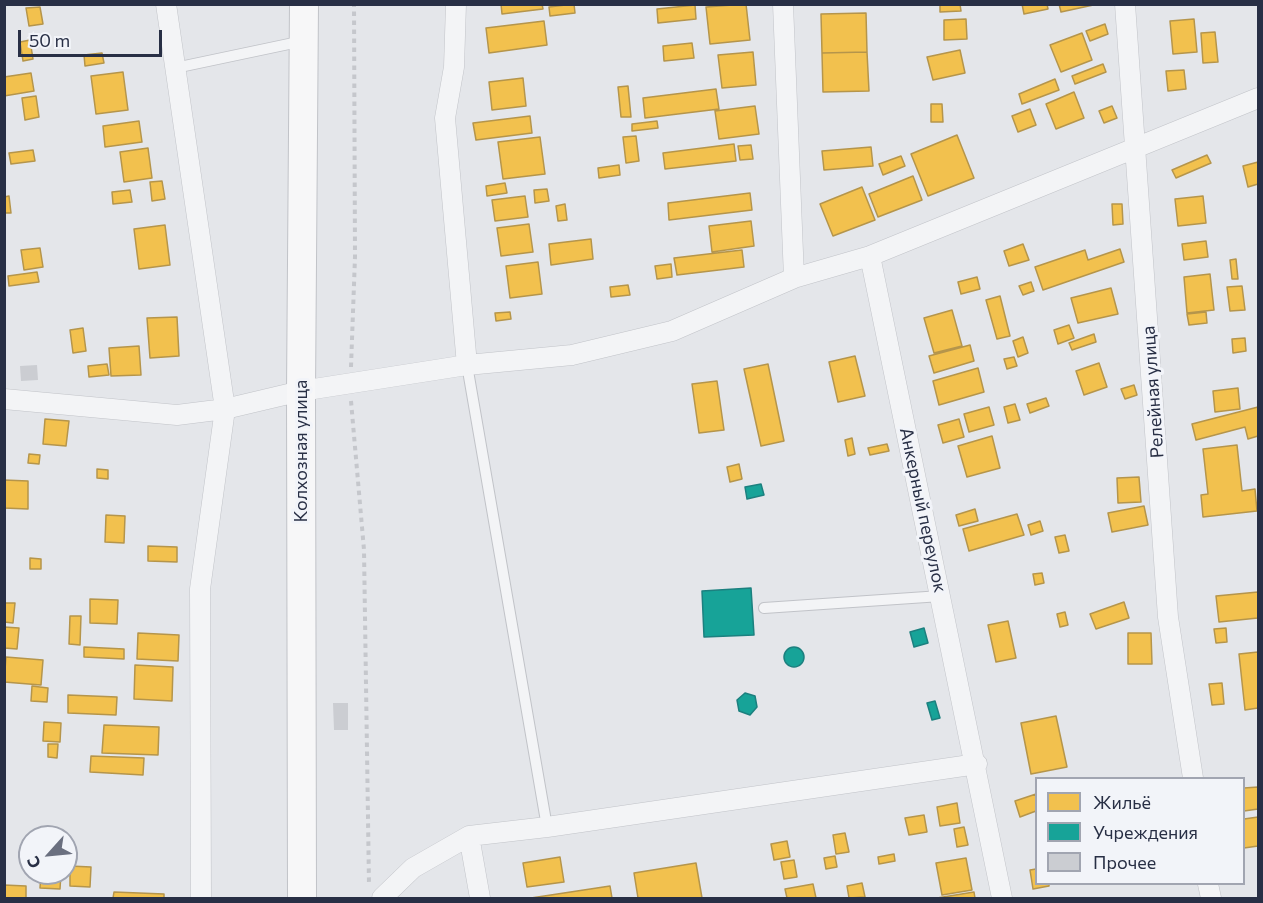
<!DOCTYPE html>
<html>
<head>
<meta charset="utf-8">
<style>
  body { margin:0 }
  #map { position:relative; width:1263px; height:903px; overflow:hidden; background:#e4e6ea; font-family:Commissioner,sans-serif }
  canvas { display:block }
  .frame { position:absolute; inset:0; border:6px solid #282f45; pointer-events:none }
  .legend { position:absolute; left:1035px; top:777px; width:210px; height:108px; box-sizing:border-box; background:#f2f4f9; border:2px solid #a1a5b1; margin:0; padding:8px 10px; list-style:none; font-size:18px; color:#282f45 }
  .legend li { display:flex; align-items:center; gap:12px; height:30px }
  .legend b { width:30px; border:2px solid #a1a5b1 }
  .north { position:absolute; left:18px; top:825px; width:60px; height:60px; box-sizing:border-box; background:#f2f4f9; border:2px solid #a1a5b1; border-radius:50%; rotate:243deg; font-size:16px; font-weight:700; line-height:24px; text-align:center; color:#282f45 }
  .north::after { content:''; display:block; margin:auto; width:21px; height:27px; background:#6a6f7f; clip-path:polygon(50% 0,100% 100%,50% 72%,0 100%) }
  .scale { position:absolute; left:18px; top:30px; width:144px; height:27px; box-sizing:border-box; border:3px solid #282f45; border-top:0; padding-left:8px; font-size:18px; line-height:21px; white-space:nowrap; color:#282f45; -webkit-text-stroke:4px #f2f4f9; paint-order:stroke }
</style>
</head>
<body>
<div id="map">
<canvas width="1263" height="903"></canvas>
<div class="frame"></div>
<ul class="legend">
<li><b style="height:16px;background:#f2c14e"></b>Жильё</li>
<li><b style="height:16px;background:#17a398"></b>Учреждения</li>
<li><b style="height:16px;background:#cbcdd2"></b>Прочее</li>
</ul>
<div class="north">С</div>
<div class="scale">50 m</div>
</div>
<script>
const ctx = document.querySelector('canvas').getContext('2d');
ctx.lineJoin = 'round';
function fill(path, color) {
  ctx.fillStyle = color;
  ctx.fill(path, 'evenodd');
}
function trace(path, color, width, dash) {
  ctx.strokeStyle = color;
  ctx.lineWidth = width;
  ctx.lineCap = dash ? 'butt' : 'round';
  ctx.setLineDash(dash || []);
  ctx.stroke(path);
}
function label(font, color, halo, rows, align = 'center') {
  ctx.font = font + ' Commissioner,sans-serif';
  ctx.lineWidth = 6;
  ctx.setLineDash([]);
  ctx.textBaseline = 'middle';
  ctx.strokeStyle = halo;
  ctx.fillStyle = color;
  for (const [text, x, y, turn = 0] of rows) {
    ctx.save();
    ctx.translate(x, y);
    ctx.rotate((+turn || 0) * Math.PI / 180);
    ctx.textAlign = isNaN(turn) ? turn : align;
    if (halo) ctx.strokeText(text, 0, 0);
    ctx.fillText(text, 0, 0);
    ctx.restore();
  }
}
const homes = new Path2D(`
  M501 4H542L543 9 502 14Z
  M574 4 575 13 550 16 549 7Z
  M746 4 750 40 710 44 706 7Z
  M940 4H960L961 11 940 12Z
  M1022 4H1047L1048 9 1024 14Z
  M1059 4H1098L1061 12Z
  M695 5 696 19 658 23 657 9Z
  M40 7 43 24 29 26 26 8Z
  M866 13 867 52 822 53 821 14Z
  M966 19 967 39 944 40V20Z
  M1194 19 1197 52 1173 54 1170 21Z
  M544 21 547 45 489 53 486 28Z
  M1105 24 1108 34 1090 41 1086 31Z
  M1215 32 1218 62 1203 63 1201 33Z
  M1082 33 1092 60 1061 72 1050 45Z
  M30 40 33 59 23 61 20 42Z
  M692 43 694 58 664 61 663 46Z
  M960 50 965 73 933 80 927 57Z
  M753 52 756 85 722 88 718 55Z
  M867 52 869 91 823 92 822 53Z
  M102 53 104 63 85 66 84 55Z
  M1103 64 1106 72 1075 84 1072 76Z
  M1184 70 1186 89 1168 91 1166 71Z
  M123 72 128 110 96 114 91 76Z
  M31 73 34 91 4 96V77Z
  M523 78 526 106 492 110 489 82Z
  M1055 79 1059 90 1022 104 1019 94Z
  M628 86 631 117H621L618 87Z
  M716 89 719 109 645 118 643 98Z
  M1074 92 1084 118 1056 129 1046 104Z
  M36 96 39 117 25 120 22 98Z
  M931 104H942L943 122H931Z
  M755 106 759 134 719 139 715 111Z
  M1112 106 1117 118 1104 123 1099 111Z
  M1030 109 1036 125 1018 132 1012 116Z
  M530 116 532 133 476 140 473 123Z
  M139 121 142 142 105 147 103 126Z
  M657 121 658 128 632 131V124Z
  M957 135 974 178 928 196 911 154Z
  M636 136 639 161 626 163 623 137Z
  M540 137 545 174 503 179 498 142Z
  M734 144 736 161 665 169 663 153Z
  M751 145 753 159 740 160 738 146Z
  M871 147 873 166 824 170 822 151Z
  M148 148 152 178 124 182 120 152Z
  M33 150 35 161 11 164 9 153Z
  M1207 155 1211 163 1176 178 1172 170Z
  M901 156 905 166 883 175 879 164Z
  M1258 162V184L1248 187 1243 166Z
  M619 165 620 175 599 178 598 168Z
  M913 176 922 200 878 217 869 194Z
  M162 181 165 199 152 201 150 182Z
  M505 183 507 193 487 196 486 186Z
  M862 187 875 220 833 236 820 204Z
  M547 189 549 201 535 203 534 190Z
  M130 190 132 202 113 204 112 192Z
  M750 193 752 210 669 220 668 203Z
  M9 196 11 213H4V197Z
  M525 196 528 217 495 221 492 200Z
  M1203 196 1206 223 1178 226 1175 199Z
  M565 204 567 220 558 221 556 206Z
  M1112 204H1122L1123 224 1113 225Z
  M751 221 754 246 712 252 709 226Z
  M529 224 533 252 501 256 497 228Z
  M165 225 170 265 139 269 134 229Z
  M591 239 593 259 551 265 549 244Z
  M1206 241 1208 257 1184 260 1182 244Z
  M1023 244 1029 260 1009 266 1004 251Z
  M40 248 43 267 24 270 21 250Z
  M1120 249 1124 262 1043 290 1035 267 1085 250 1088 260Z
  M742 250 744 267 677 275 674 258Z
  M1236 259 1238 279H1232L1230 260Z
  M538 262 542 294 510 298 506 266Z
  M671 264 672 277 657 279 655 266Z
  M37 272 39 282 9 286 8 276Z
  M1210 274 1214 310 1187 313 1184 277Z
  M977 277 980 289 961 294 958 282Z
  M1031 282 1034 291 1023 295 1019 286Z
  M628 285 630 295 611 297 610 287Z
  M1242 286 1245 310 1230 311 1227 287Z
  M1111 288 1118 314 1078 323 1071 298Z
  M1000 296 1010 336 997 339 986 300Z
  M952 310 962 346 934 353 924 318Z
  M510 312 511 319 496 321 495 313Z
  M1206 312 1207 323 1189 325 1187 314Z
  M177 317 179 356 150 358 147 318Z
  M1069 325 1074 338 1058 344 1054 330Z
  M83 328 86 351 73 353 70 330Z
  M1094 334 1096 342 1072 350 1069 343Z
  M1023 337 1028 353 1018 357 1013 341Z
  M1245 338 1246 351 1233 353 1232 339Z
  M970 345 974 361 934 373 929 356Z
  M139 346 141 375 111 376 109 348Z
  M855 356 865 396 838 402 829 362Z
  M1014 357 1017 366 1007 369 1004 359Z
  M1099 363 1107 387 1084 395 1076 371Z
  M107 364 109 375 89 377 88 366Z
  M768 364 784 441 761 446 744 369Z
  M978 368 984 392 939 405 933 381Z
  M717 381 724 430 699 433 692 384Z
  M1134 385 1137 395 1125 399 1121 389Z
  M1238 388 1240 409 1215 412 1213 391Z
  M1046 398 1049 406 1030 413 1027 404Z
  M1015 404 1020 420 1008 423 1004 407Z
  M989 407 994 425 969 432 964 414Z
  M1258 407V436L1248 439 1245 427 1196 440 1192 424Z
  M45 419 69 421 66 446 43 444Z
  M959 419 964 437 943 443 938 425Z
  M992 436 1000 468 967 477 958 446Z
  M852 438 855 454 848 456 845 440Z
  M887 444 889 451 870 455 868 448Z
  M1237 445 1242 491 1255 489 1257 511 1203 517 1201 495 1208 494 1203 449Z
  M29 454 40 455 39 464 28 463Z
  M739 464 742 479 730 482 727 467Z
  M97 469 108 470V479L97 478Z
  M1139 477 1141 502 1118 503 1117 478Z
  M4 480 28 481V509L4 508Z
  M1144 506 1148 525 1112 532 1108 513Z
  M975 509 978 521 959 526 956 515Z
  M1017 514 1024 535 969 551 963 529Z
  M106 515 125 516 124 543 105 542Z
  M1040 521 1043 531 1031 535 1028 525Z
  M1065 535 1069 551 1059 553 1055 537Z
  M148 546 177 547V562L148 561Z
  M30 558 41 559V569H30Z
  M1042 573 1044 583 1035 585 1033 574Z
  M1258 592V618L1219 622 1216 596Z
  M90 599 118 600 117 624 90 623Z
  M1124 602 1129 618 1096 629 1090 614Z
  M4 603H15L13 623 4 622Z
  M1065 612 1068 625 1060 627 1057 614Z
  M70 616H81L80 645 69 644Z
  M1008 621 1016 658 996 662 988 625Z
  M4 627 19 628 17 649 4 648Z
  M1226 628 1227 642 1216 643 1214 629Z
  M138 633 179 635 178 661 137 659Z
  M1128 633H1151L1152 664H1128Z
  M84 647 124 649V659L84 657Z
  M1258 652V708L1245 710 1239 654Z
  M6 657 43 660 41 685 4 682Z
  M135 665 173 667 172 701 134 699Z
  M1222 683 1224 704 1212 705 1209 684Z
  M32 686 48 688 47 702 31 701Z
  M68 695 117 697 116 715 68 713Z
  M1056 716 1067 767 1031 774 1021 723Z
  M44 722 61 723 60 742 43 741Z
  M104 725 159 727 158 755 102 753Z
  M48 744H58L57 758 48 757Z
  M91 756 144 758 143 775 90 772Z
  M1258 787V809L1244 811V788Z
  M1036 794V811L1020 817 1015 801Z
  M957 803 960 823 940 826 937 807Z
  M924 815 927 832 909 835 905 818Z
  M1258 817V846L1244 848V819Z
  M964 827 968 845 957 847 954 829Z
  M845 833 849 852 836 854 833 835Z
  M787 841 790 857 774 860 771 844Z
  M894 854 895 861 879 864 878 857Z
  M835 856 837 867 826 869 824 858Z
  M560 857 564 882 527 887 523 863Z
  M966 858 972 890 942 895 936 863Z
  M794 860 797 877 784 879 781 862Z
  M696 863 702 898H638L634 873Z
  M70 866 91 867 90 887 70 886Z
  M1036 869V884H1049V886L1033 889 1030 870Z
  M41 873H61L60 889 40 888Z
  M862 883 865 897 849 898 847 886Z
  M813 884 816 898H787L785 889Z
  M4 885 26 886V898H4Z
  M610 886 612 898H531Z
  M114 892 164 894V898H113Z
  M974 892 975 898H937Z`);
const public = new Path2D(`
  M761 484 764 495 747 499 745 487Z
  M751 588 754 635 704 637 702 591Z
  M924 628 928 643 914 647 910 632Z
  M784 657a10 10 0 1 1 20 0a10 10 0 1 1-20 0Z
  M745 693 755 696 757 707 750 715 739 711 737 700Z
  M935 701 940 718 932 720 927 703Z`);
const building = new Path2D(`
  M37 365 38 380 21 381 20 366Z
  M333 703H348V730H334Z`);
const path = new Path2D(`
  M351 367 355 257 354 4
  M351 401 364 550 369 885`);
const lane = new Path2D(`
  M175 68 303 41
  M467 365 547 827
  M764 608 941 596`);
const street = new Path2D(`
  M166 4 225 409 200 589 201 898
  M456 4 454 67 445 118 467 365
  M783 4 794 278
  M1125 4 1168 617 1193 778
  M870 256 1002 898
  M4 399 177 415 225 409 301 391 467 365 572 355 672 331 794 278 870 256 1258 98
  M1208 884 1211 898
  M382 898 413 868 469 836
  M480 898 469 836 547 827 977 764`);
const secondary = new Path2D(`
  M302 898 301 391 304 4`);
const streetNames = [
  ["Релейная улица",1153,392,-94],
  ["Колхозная улица",301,451,-90],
  ["Анкерный переулок",923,510,78]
];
fill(homes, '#f2c14e');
trace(homes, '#b5954b', 1.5);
fill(public, '#17a398');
trace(public, '#1c807f', 1.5);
fill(building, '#cbcdd2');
trace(lane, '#c1c3c8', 12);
trace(street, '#c1c3c8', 21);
trace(secondary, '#c1c3c8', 30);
trace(path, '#c5c7cc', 4, [4.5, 4.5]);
trace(lane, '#f3f4f6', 10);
trace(street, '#f3f4f6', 20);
trace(secondary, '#f7f7f8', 28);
label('18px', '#282f45', '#f2f4f9', streetNames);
</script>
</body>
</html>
